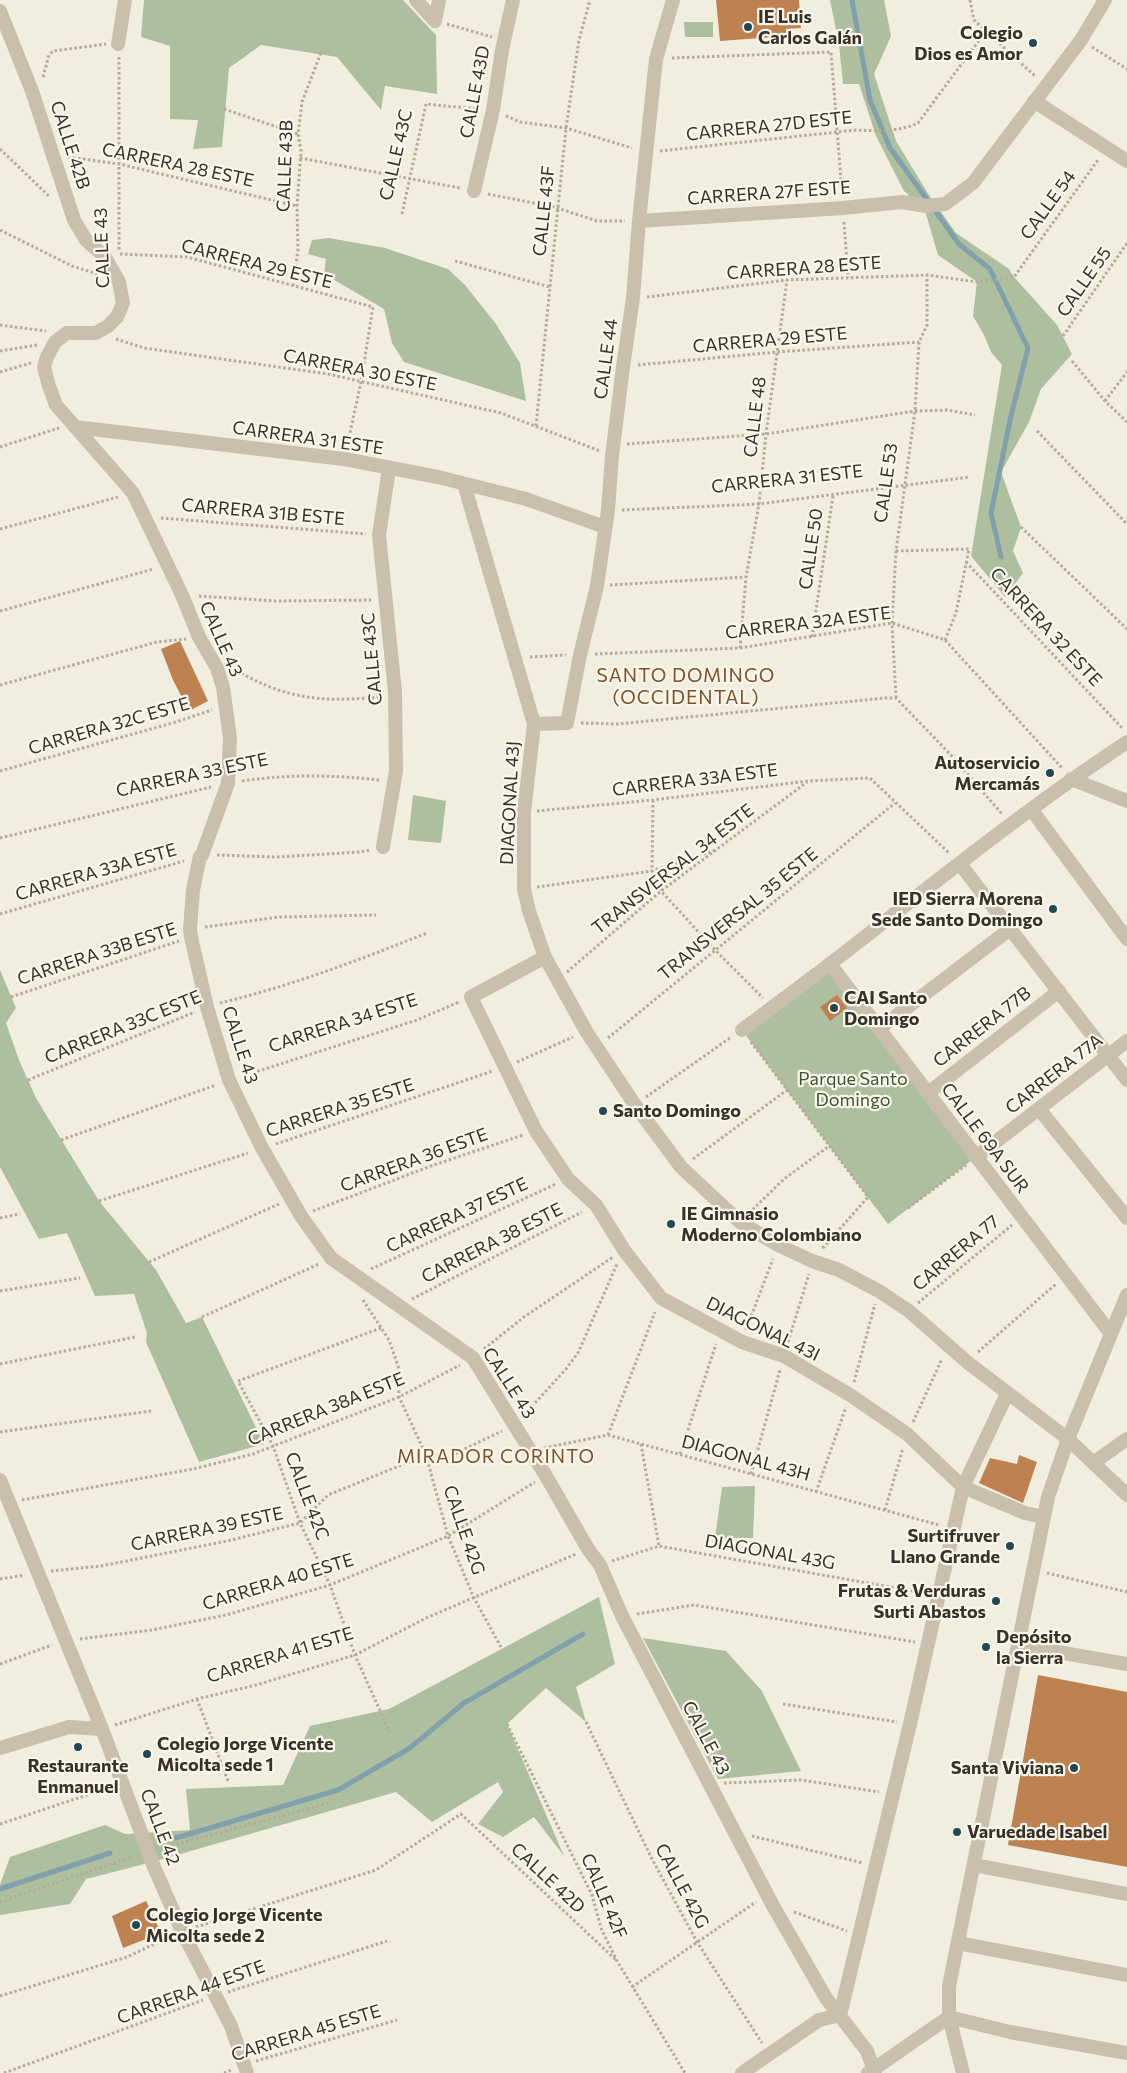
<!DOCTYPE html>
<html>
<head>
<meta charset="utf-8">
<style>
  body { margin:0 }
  canvas { display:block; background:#f1eddf }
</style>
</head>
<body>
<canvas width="1127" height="2073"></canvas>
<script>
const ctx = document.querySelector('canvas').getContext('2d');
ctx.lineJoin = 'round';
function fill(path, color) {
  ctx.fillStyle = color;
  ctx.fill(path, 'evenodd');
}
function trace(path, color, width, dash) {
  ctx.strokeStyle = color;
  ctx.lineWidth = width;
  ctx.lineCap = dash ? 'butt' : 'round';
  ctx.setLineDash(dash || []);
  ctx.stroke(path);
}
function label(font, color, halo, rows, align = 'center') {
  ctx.font = font + ' Commissioner,sans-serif';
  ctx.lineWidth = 4.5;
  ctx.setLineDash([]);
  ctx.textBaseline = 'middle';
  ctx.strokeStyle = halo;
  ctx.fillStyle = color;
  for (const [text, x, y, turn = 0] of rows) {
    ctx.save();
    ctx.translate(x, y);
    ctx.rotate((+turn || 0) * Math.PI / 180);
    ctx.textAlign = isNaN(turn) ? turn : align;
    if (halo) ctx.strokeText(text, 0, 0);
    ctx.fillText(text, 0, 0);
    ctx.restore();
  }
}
const green = new Path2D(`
  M144 0H403L436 35 437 94 385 86 381 110 337 57 261 45 229 68 222 147 193 149 198 120 170 119V46L141 37Z
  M830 0H884L891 36 874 74 896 141 927 192 956 233 1009 269 1014 277 1057 325 1072 354 1041 389 1029 422 1001 472 1021 527 1013 551 1023 573 1005 597 971 556 1002 365 991 352 984 335 973 316 977 282 938 255 926 214 920 205 904 191 876 136 859 84H843L839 44Z
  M684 22H713V37H685Z
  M329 238 385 248 448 269 465 285 496 324 520 363 526 401 404 362 392 343 384 309 324 274 326 259 308 254 312 240Z
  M413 795 446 801 441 843 408 840Z
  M828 969 972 1160 888 1224 744 1033Z
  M0 970 16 1008 6 1023 19 1060 36 1098 67 1149 99 1201 156 1270 186 1323 202 1317 264 1444 199 1462 146 1342 147 1333 134 1294 95 1296 67 1233 39 1239 0 1167Z
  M755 1486 753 1538H715L722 1487Z
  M599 1597 615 1664 576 1687 586 1722 546 1688 507 1724 564 1856 534 1817 503 1837 478 1824 503 1792 498 1782 432 1822 396 1792 156 1861 86 1879 70 1904 0 1915V1885L10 1857 105 1825 125 1834 190 1830 186 1789 283 1785 310 1726 389 1709Z
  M643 1638 726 1651 762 1691 801 1771 718 1779Z`);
const stream = new Path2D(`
  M852 0 870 100 890 148 959 244 990 269 1028 348 1011 416 991 513 1001 557
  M176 1838 338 1790 410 1748 464 1703 583 1634
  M0 1889 110 1853`);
const building = new Path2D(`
  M716 0H799L801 28 786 29 787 36 720 41Z
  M180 641 208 701 189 711 173 680 161 649Z
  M837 995 847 1008 830 1021 820 1007Z
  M1019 1455 1037 1462 1023 1503 979 1483 990 1458 1017 1464Z
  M1038 1675 1127 1692V1867L1008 1845Z
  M146 1901 161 1933 123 1948 112 1916Z`);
const path = new Path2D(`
  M970 0 974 20 1036 77
  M447 24 492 37
  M1092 47 1127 69
  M119 57V251
  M672 58 831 52 842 193
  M43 77 49 55 53 51 106 44
  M224 109 298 134
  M506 116 520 122 566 128 632 148
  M0 149 50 197
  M660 151 856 130C877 131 899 132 918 123L986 31
  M68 157 119 164 297 206
  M300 158 460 188
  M488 194 554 207 597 221H625
  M402 214 426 104 478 109
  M844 222 848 277
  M0 230 72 266 97 274
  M120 254 187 257 373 307 361 382 347 447
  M455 261 550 287
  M293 286 298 249 297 206 301 151 298 134 302 102 322 50
  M647 297 787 280 927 275 977 282 1014 277 1098 160
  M0 325 46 331
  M1063 336 1127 243
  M116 339 144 348 328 374 501 413 600 451
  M0 351 37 345
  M1072 361 1105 401 1127 422
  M638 365 777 352 919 342
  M0 372 31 363
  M1105 401 1127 372
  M536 426 566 128 579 40 590 0
  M1037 431 1127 524
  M627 444 766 434 915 411 947 410 975 415
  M0 447 59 428
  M622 510 759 504 970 477
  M161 518 366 534
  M1021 527 1127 629
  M0 529 118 497
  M896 551 969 549 956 613 945 640
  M966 562 1123 729
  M610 585 746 577
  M199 596 275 601 372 600
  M0 611 154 569
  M812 637 833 496
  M740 648 746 577 759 504 766 434 787 280
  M595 654 740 648 892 623 945 640 1062 768
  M530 657 566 655
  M233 668C271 692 306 701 351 699 361 698 372 699 382 696
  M0 685 157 642 186 639
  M896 698 892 623 896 551 915 411 919 342 927 325V275
  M581 723 617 724 885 698H896L951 755 1002 814
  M0 771 176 722 212 710
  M242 781C288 774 333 775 380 780
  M653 800 652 871 661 891 715 950 763 998
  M537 811 653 800 808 781 870 778 949 853
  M0 838 211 787
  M217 855 277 857 360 852 370 850
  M537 887 652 871 716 850
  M0 914 184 861
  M205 927 279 917 376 915
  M567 972 661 891 807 782
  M11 997 179 941
  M220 1003C291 986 359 960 427 933
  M608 1038 895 803
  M751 1042 868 1197 822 1249
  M517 1062 573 1037
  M243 1076 417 1020 459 1002
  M28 1080 195 1012
  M646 1097 730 1038
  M61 1140 216 1085
  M276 1144 493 1071
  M693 1159 787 1090
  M99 1201 248 1153
  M908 1208 966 1165
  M313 1211 431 1166 523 1135
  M749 1213 784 1179 829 1146
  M0 1218 20 1214
  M149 1262 279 1204
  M371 1269 556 1184
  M0 1291 80 1278
  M412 1299 582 1212
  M363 1300 389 1340 399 1369V1397L426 1455 448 1536 474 1598 502 1649
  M918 1303 1012 1225
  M202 1317 319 1264
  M381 1328 238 1381 273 1446 300 1523 330 1585 355 1655 390 1733
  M746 1330 773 1259
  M788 1342 809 1274
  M484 1349 524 1317 613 1257
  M978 1352 1056 1284
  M0 1364 135 1337
  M854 1382 875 1304
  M525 1414 566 1369 578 1353 617 1264
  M913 1422 942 1359
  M0 1432 151 1411
  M608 1435 655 1312
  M641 1444 659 1546
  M544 1448 608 1435 939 1525
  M680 1454 716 1344
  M751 1474 780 1370
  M816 1492 846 1407
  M22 1500 193 1469 253 1454 399 1397 460 1365
  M885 1510 903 1448
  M612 1561 659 1546 924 1593
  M51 1571 101 1566 227 1541 300 1523 328 1495 426 1455 448 1457 502 1431
  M1047 1573 1127 1592
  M0 1579 25 1575
  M637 1614 694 1605 915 1642
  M80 1639 152 1630 226 1615 330 1585 448 1536 535 1482
  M0 1664 52 1645
  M197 1699 228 1781
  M783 1704 897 1722
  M586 1722 652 1859 697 1942 762 2043
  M507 1724 592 1895 601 1928 617 1961 685 2073
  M115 1725 197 1699 256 1685 355 1655 426 1618 576 1554
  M724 1783 801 1780 879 1792
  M0 1824 108 1788
  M752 1836 863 1863
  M162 1848 329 1803
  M0 1902 134 1856
  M794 1912 847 1931
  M196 1927 376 1870 461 1814 617 1961
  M632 1987 756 1902
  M228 1992 387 1941
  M0 1996 127 1957 169 1937
  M256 2061 397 2020
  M4 2073 203 2000
  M224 2073 231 2070`);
const minor = new Path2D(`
  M416 0 435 21
  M0 11 32 91 74 220 86 240 105 257 119 282 123 303 117 317 108 326 96 333H67L55 342 47 357 44 367 49 386 56 405 133 493 182 595 199 637 217 668 223 687 230 738 228 783 202 855 200 856 193 890 190 929 191 937 207 1007 229 1080 262 1148 301 1216 331 1258 473 1358 546 1476 588 1549 600 1565 622 1616 772 1904 826 1998 867 2051 875 2073
  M435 21 439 0
  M118 44 125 0
  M1034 101 1127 161
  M474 191 493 110 502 50 513 0
  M639 221 843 208 902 202 926 206 945 204 973 183 1081 40 1105 0
  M75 427 344 459 438 477 526 499 605 527
  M464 484 534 724 524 812V889L529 911 545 957 586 1031 635 1105 681 1167 740 1222 778 1245 812 1261 839 1270 879 1291 909 1311 967 1362 1068 1439 1127 1495
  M534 724 567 723 580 655 597 586 608 510 612 456 623 367 633 298 639 221 656 59 673 0
  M1071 779 1127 801
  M383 847 396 771 395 692 379 535 389 469
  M960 864 1127 1080
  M545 957 471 997 536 1131 568 1179 596 1205 624 1250 661 1298 742 1342 784 1356 850 1395 907 1434 963 1487 1025 1513 1043 1517
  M879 1029 1010 929
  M742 1030 830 964
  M928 1093 1059 991
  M1039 1109 1127 1218
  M976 1157 1127 1041
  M1093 1463 1127 1439
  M1018 1645 1127 1664
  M974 1865 1127 1894
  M958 1943 1127 1975
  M840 2015 910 1724 963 1487 1007 1394
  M742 2073 819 2020 840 2015
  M868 2073 949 2017 1010 2032 1127 2053`);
const tertiary = new Path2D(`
  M1031 809 1127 939
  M1111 1334 830 964C928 888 1024 810 1127 742
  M0 1480 102 1729 154 1867 182 1931 231 2026 247 2073
  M0 1748 69 1727 102 1729
  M963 2073 949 2017V1986L1048 1497 1068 1439 1127 1295`);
const markers = [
  [748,27,5,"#224856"],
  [1033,43,5,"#224856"],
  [1050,773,5,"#224856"],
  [1053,909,5,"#224856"],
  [834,1008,5,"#224856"],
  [603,1111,5,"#224856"],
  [671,1224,5,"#224856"],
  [1010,1546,5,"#224856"],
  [996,1601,5,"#224856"],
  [986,1647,5,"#224856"],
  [78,1747,5,"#224856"],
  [147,1754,5,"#224856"],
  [1074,1768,5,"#224856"],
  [957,1832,5,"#224856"],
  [136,1925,5,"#224856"]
];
const poiNames = [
  ["IE Luis",758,17],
  ["Carlos Galán",758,38],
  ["Colegio",1023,33,"right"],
  ["Dios es Amor",1023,54,"right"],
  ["Autoservicio",1040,763,"right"],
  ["Mercamás",1040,784,"right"],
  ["IED Sierra Morena",1043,899,"right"],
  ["Sede Santo Domingo",1043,920,"right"],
  ["CAI Santo",844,998],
  ["Domingo",844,1019],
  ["Santo Domingo",613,1111],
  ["IE Gimnasio",681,1214],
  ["Moderno Colombiano",681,1235],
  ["Surtifruver",1000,1536,"right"],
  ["Llano Grande",1000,1557,"right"],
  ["Frutas & Verduras",986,1591,"right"],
  ["Surti Abastos",986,1612,"right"],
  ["Depósito",996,1637],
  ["la Sierra",996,1658],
  ["Colegio Jorge Vicente",157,1744],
  ["Micolta sede 1",157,1765],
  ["Restaurante",78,1766,"center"],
  ["Enmanuel",78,1787,"center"],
  ["Santa Viviana",1064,1768,"right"],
  ["Varuedade Isabel",967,1832],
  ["Colegio Jorge Vicente",146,1915],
  ["Micolta sede 2",146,1936]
];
const streetNames = [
  ["CALLE 43D",475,92,-79],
  ["CARRERA 27D ESTE",769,126,-6],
  ["CALLE 42B",70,145,72],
  ["CALLE 43C",396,155,-77],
  ["CARRERA 28 ESTE",178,165,12],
  ["CALLE 43B",285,166,-88],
  ["CARRERA 27F ESTE",769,193,-4],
  ["CALLE 54",1048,205,-54],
  ["CALLE 43F",544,211,-84],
  ["CALLE 43",102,248,-92],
  ["CARRERA 29 ESTE",257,264,14],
  ["CARRERA 28 ESTE",804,268,-4],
  ["CALLE 55",1084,282,-55],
  ["CARRERA 29 ESTE",770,340,-5],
  ["CALLE 44",606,359,-82],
  ["CARRERA 30 ESTE",360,370,11],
  ["CALLE 48",755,417,-83],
  ["CARRERA 31 ESTE",308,438,8],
  ["CARRERA 31 ESTE",787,479,-6],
  ["CALLE 53",886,483,-82],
  ["CARRERA 31B ESTE",263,512,5],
  ["CALLE 50",811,549,-82],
  ["CARRERA 32A ESTE",808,623,-7],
  ["CARRERA 32 ESTE",1046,627,47],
  ["CALLE 43",221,639,66],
  ["CALLE 43C",372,659,-95],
  ["CARRERA 32C ESTE",109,726,-16],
  ["CARRERA 33 ESTE",192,775,-12],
  ["CARRERA 33A ESTE",695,780,-7],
  ["DIAGONAL 43J",510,803,-87],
  ["TRANSVERSAL 34 ESTE",673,869,-38],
  ["CARRERA 33A ESTE",96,872,-16],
  ["TRANSVERSAL 35 ESTE",738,914,-39],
  ["CARRERA 33B ESTE",97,954,-18],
  ["CARRERA 34 ESTE",343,1023,-18],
  ["CARRERA 33C ESTE",123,1027,-22],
  ["CARRERA 77B",982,1027,-38],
  ["CALLE 43",240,1045,72],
  ["CARRERA 77A",1054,1074,-38],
  ["CARRERA 35 ESTE",340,1108,-18],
  ["CALLE 69A SUR",985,1138,53],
  ["CARRERA 36 ESTE",414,1160,-20],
  ["CARRERA 37 ESTE",457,1215,-25],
  ["CARRERA 38 ESTE",492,1243,-27],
  ["CARRERA 77",956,1253,-40],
  ["DIAGONAL 43I",763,1329,26],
  ["CALLE 43",509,1383,57],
  ["CARRERA 38A ESTE",326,1409,-22],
  ["DIAGONAL 43H",746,1458,15],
  ["CALLE 42C",307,1496,69],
  ["CARRERA 39 ESTE",207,1529,-12],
  ["CALLE 42G",464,1530,71],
  ["DIAGONAL 43G",770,1552,10],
  ["CARRERA 40 ESTE",278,1582,-17],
  ["CARRERA 41 ESTE",280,1655,-17],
  ["CALLE 43",706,1738,62],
  ["CALLE 42",160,1827,69],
  ["CALLE 42D",548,1878,43],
  ["CALLE 42G",682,1886,62],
  ["CALLE 42F",604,1896,67],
  ["CARRERA 44 ESTE",191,1992,-20],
  ["CARRERA 45 ESTE",306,2033,-17]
];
const parkNames = [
  ["Parque Santo",853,1079],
  ["Domingo",853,1100]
];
const neighbourhoodNames = [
  ["SANTO DOMINGO",686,676],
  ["(OCCIDENTAL)",686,698],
  ["MIRADOR CORINTO",496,1457]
];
fill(green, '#aebfa0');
trace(stream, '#80a1ac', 5);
fill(building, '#be8251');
trace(path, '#b5aa96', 3, [2.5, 2.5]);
trace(minor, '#c9bfac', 14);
trace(tertiary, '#c9bfac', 14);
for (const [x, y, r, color] of markers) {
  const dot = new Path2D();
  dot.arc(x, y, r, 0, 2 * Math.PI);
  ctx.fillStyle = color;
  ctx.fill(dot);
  trace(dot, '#f9f6eb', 2);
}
label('bold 18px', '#37312a', '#f9f6eb', poiNames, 'left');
label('18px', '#37312a', '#f9f6eb', streetNames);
label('18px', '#3f5430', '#f9f6eb', parkNames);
ctx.letterSpacing = '1px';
label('19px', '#815029', '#f9f6eb', neighbourhoodNames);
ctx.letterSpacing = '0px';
</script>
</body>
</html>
